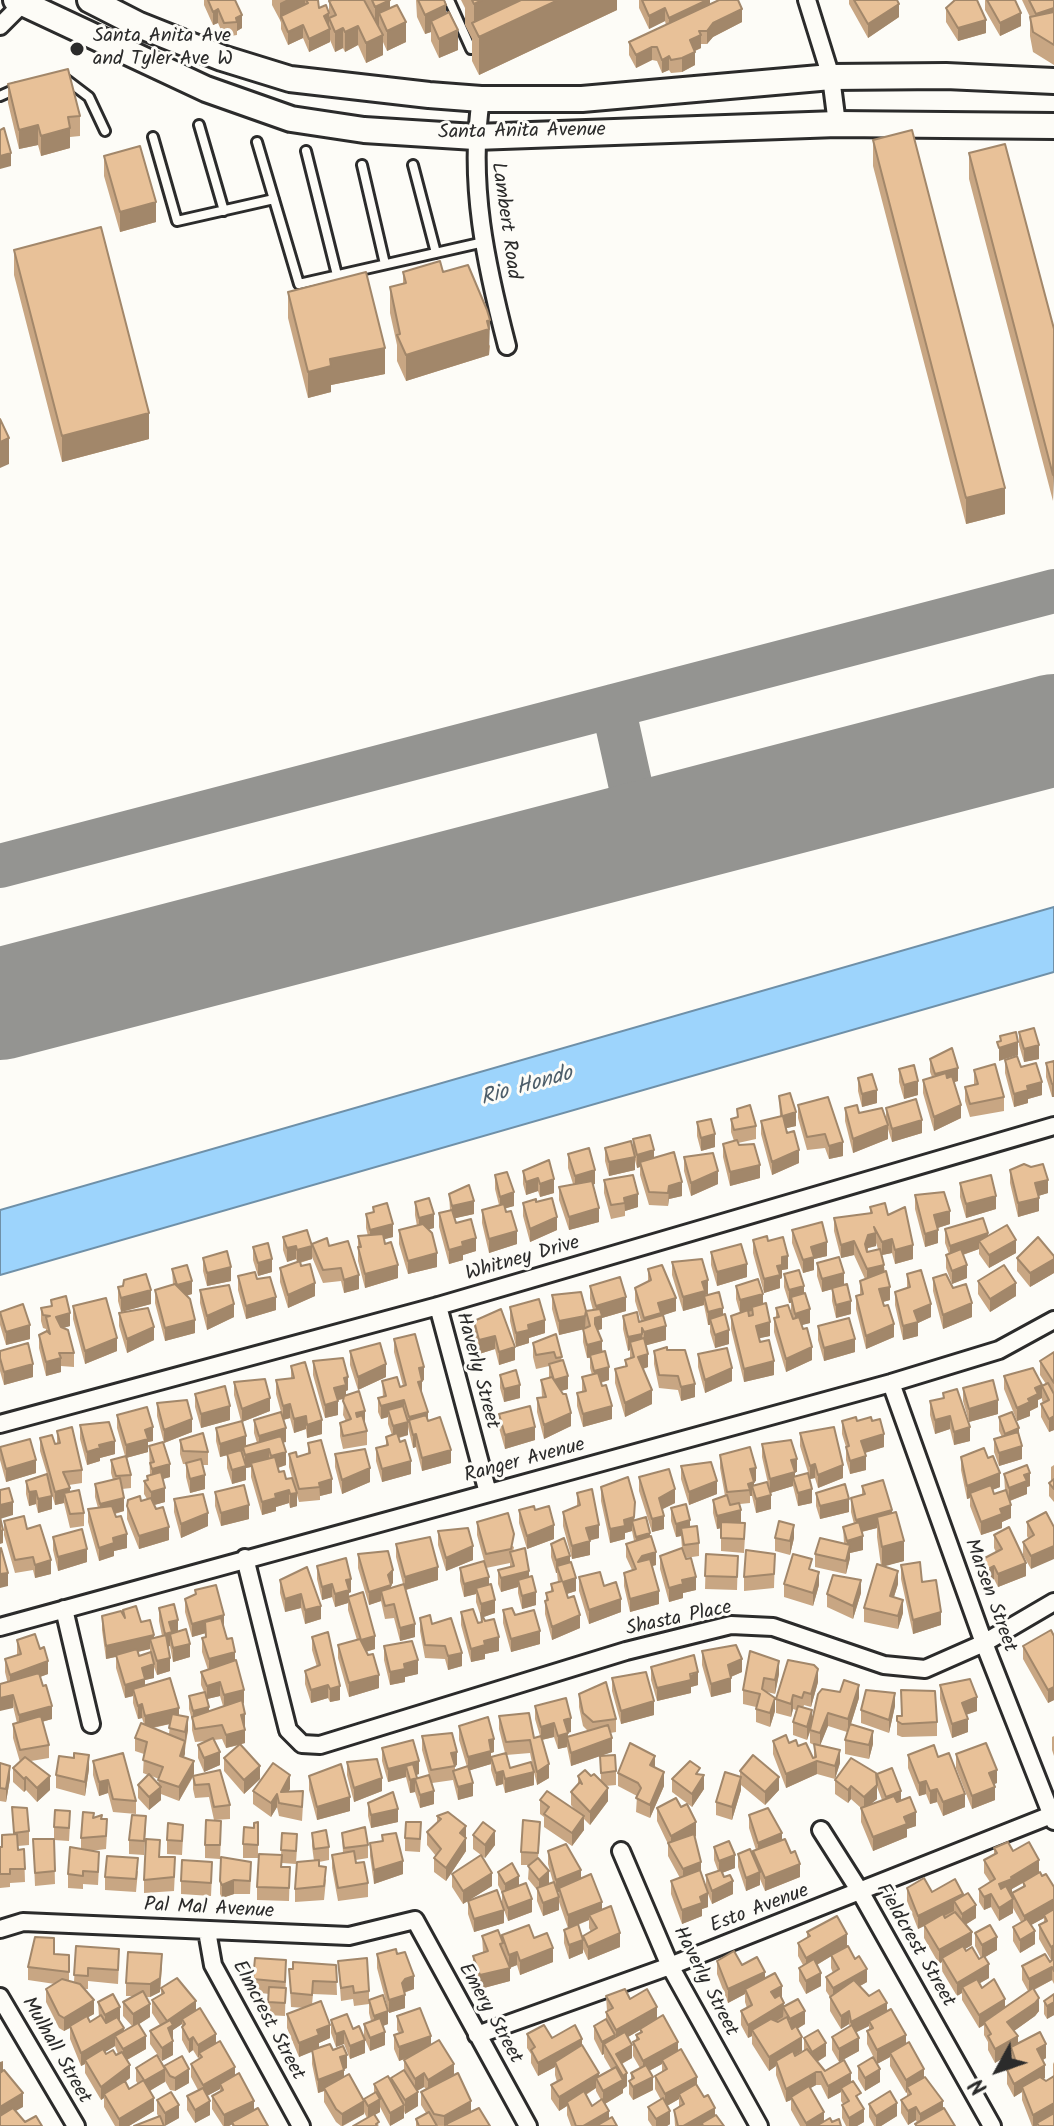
<!DOCTYPE html>
<html>
<head>
<meta charset="utf-8">
<style>
  body { margin:0 }
  #map { position:relative; width:1054px; height:2126px; overflow:hidden; background:#fdfcf7; font-family:Kalam,sans-serif }
  canvas { display:block }
  .north { position:absolute; left:958px; top:2030px; width:80px; height:80px; -webkit-text-stroke:6px #fdfcf7; paint-order:stroke; rotate:230deg; font-size:22px; font-weight:700; line-height:32px; text-align:center; color:#2b2b2b }
  .north::after { content:''; display:block; margin:auto; width:28px; height:36px; background:#2b2b2b; clip-path:polygon(50% 0,100% 100%,50% 72%,0 100%) }
</style>
</head>
<body>
<div id="map">
<canvas width="1054" height="2126"></canvas>
<div class="north">N</div>
</div>
<script>
const ctx = document.querySelector('canvas').getContext('2d');
ctx.lineJoin = 'round';
function fill(path, color) {
  ctx.fillStyle = color;
  ctx.fill(path, 'evenodd');
}
function trace(path, color, width, dash) {
  ctx.strokeStyle = color;
  ctx.lineWidth = width;
  ctx.lineCap = dash ? 'butt' : 'round';
  ctx.setLineDash(dash || []);
  ctx.stroke(path);
}
function label(font, color, halo, rows, align = 'center') {
  ctx.font = font + ' Kalam,sans-serif';
  ctx.lineWidth = 6;
  ctx.setLineDash([]);
  ctx.textBaseline = 'middle';
  ctx.strokeStyle = halo;
  ctx.fillStyle = color;
  for (const [text, x, y, turn = 0] of rows) {
    ctx.save();
    ctx.translate(x, y);
    ctx.rotate((+turn || 0) * Math.PI / 180);
    ctx.textAlign = isNaN(turn) ? turn : align;
    if (halo) ctx.strokeText(text, 0, 0);
    ctx.fillText(text, 0, 0);
    ctx.restore();
  }
}
const water = new Path2D(`
  M1054 907V972L0 1275V1210Z`);
const taxiway = new Path2D(`
  M613 706 642 837
  M0 866 1054 591`);
const runway = new Path2D(`
  M0 1004 1054 730`);
const lane = new Path2D(`
  M449 0 471 49 480 47
  M64 78 89 97 105 131
  M0 96 18 88
  M199 125 224 211
  M153 137 177 221 274 199
  M257 142 299 284 484 242
  M306 151 337 275
  M362 165 385 264
  M413 165 436 253`);
const street = new Path2D(`
  M807 0 831 77 837 124
  M0 26 23 3
  M481 99C468 183 486 265 507 346
  M438 1306 488 1493
  M891 1383 984 1643 1054 1821
  M0 1424 438 1306 1054 1126
  M245 1558 288 1730 302 1744 320 1745 626 1651 731 1625 773 1627 884 1665 925 1669 984 1643 1054 1602
  M64 1609 91 1724
  M0 1627 891 1383 999 1350 1054 1320
  M821 1830 861 1893 992 2126
  M621 1851 670 1966 759 2126
  M0 1929 23 1922 349 1936 415 1920 528 2126
  M207 1931 213 1965 301 2126
  M0 1997 76 2126
  M477 2035 670 1966 1054 1814`);
const primary = new Path2D(`
  M16 0 206 89 291 119 364 130 475 137 837 124 1054 126
  M90 0 139 25 222 58 290 79 429 95 481 99H582L831 77 946 76 1054 81`);
const wall = new Path2D(`
  M204 0H235L242 28 237 31V35L224 37 218 23 213 25 204 5Z
  M272 0H318L319 8 329 13V1L332 0H390V8L406 42 387 51 383 42V55L366 63 358 45 345 52 343 48 335 52 330 40V42L309 52 303 38 288 45 281 29V22L272 5Z
  M416 0H444L446 14 458 50 439 58 431 41V32L425 34 417 17Z
  M461 0H617V10L479 75 472 61V39L465 25V8Z
  M639 0H710V4L742 22 713 37 707 44H701V48L695 51V65L682 72 671 73 669 70 662 73 657 61 652 60 636 68 629 55V42L666 25 665 21 649 29 639 8Z
  M849 0H897L899 17 868 38 849 4Z
  M954 0H977L986 33 958 41 946 22V8Z
  M985 0H1015L1021 26 1000 36 985 10Z
  M1022 0H1054V65L1033 52 1030 36V17Z
  M8 84 80 116V136L70 137V148L41 156 38 145 19 149 8 103Z
  M873 140 1005 514 966 524 873 166Z
  M969 153 1054 329 1053 501 969 179Z
  M104 156 156 222 120 232 104 176Z
  M14 250 149 439 62 462 14 275Z
  M403 272H443L490 346 489 355 406 381 397 361V345L390 313V287L403 284Z
  M288 292 385 374 331 385V392L308 398 288 318Z
  M1019 1032 1039 1059 1024 1062 1019 1045Z
  M930 1059 958 1081 954 1082 961 1118 934 1131 923 1093V1080L932 1077 930 1072Z
  M1005 1060 1021 1067 1042 1095 1028 1099V1103L1014 1107 1005 1073Z
  M1054 1061V1097H1052L1046 1077V1063Z
  M899 1069 918 1095 904 1099 899 1082Z
  M974 1070 1004 1097V1111L970 1117 965 1101V1087L974 1085Z
  M858 1078 877 1103 862 1107 858 1091Z
  M779 1096 796 1126 786 1128 799 1163 772 1175 761 1134V1121L780 1116Z
  M798 1105 843 1156 829 1159 825 1148 807 1150 798 1118Z
  M845 1108 859 1113 886 1119V1108L922 1133 892 1142 888 1129V1139L853 1153 845 1121Z
  M737 1109 756 1126V1139L738 1143 760 1178 730 1186 723 1157V1144L734 1141 731 1132V1119L737 1117Z
  M697 1122 715 1147 701 1151 697 1136Z
  M633 1139 654 1158 682 1196 669 1199 668 1206 649 1205 640 1175V1167L637 1168 635 1160V1170L609 1176 605 1161V1148L633 1150Z
  M568 1154 595 1184H593L599 1222 569 1230 559 1200V1187L573 1184 568 1168Z
  M684 1157 718 1184 691 1196 684 1171Z
  M549 1160 554 1193 540 1197 538 1191 526 1195 523 1184V1171Z
  M1010 1170 1048 1193 1038 1196 1039 1211 1018 1217 1010 1183Z
  M495 1175 514 1206 505 1208 517 1244 489 1253 482 1223V1210L499 1205 495 1189Z
  M604 1180 638 1207 625 1211V1216L611 1219 604 1193Z
  M960 1183 996 1209 966 1218 960 1197Z
  M449 1194 474 1214 455 1218 456 1223 476 1251 463 1255V1260L449 1264 439 1227V1213L450 1210Z
  M915 1195 950 1224 938 1228V1243L925 1247 915 1209Z
  M415 1202 434 1228 428 1229 437 1267 408 1274 399 1244V1230L417 1226 415 1215Z
  M536 1202 557 1230 530 1242 523 1216V1203Z
  M373 1207 393 1237 384 1239 398 1278 365 1288 358 1261V1236H368L366 1228V1214L373 1212Z
  M870 1207 913 1259 895 1264 892 1253 882 1255 890 1300 883 1302 894 1337 866 1349 856 1309V1296L860 1294V1281L865 1279 854 1255 841 1258 834 1231V1218L870 1213ZM876 1243 878 1249 867 1252 868 1248 876 1246Z
  M945 1229 988 1236 1016 1253 989 1268 979 1254V1249L963 1255 967 1278 952 1284 946 1268V1255L949 1254 945 1243Z
  M792 1230 827 1256 814 1259V1270L803 1273 792 1243Z
  M283 1237 312 1259 300 1263 315 1296 288 1308 280 1282V1268L297 1262 296 1259 287 1262 283 1250Z
  M753 1240 768 1241 788 1269 782 1270V1278L780 1279V1288L764 1293 753 1253Z
  M312 1244 329 1246 359 1289 344 1293 341 1281 323 1283 312 1257Z
  M253 1247 272 1272 258 1276 253 1260Z
  M711 1252 747 1277 717 1286 711 1265Z
  M1054 1256V1273L1030 1287 1017 1271V1258Z
  M203 1258 231 1281 207 1286 203 1271Z
  M672 1262 708 1294 705 1295 723 1315 729 1344 715 1348 710 1332V1325H708L704 1305 683 1311 672 1275Z
  M817 1263 844 1284 851 1314 836 1318 832 1301V1289L822 1292 817 1276Z
  M172 1269 192 1294 186 1296 195 1333 165 1341 155 1303V1290L173 1285Z
  M648 1269 676 1311 663 1315 666 1340 646 1345 648 1367 643 1369 652 1404 625 1417 615 1383V1369L625 1367V1360L630 1358V1350L628 1351 623 1329V1316L641 1321 635 1301V1288L648 1282Z
  M784 1274 804 1294 810 1323 801 1325 812 1360 786 1372 774 1332V1318H776V1308L793 1319 791 1311V1303H789L784 1287Z
  M907 1274 931 1317 918 1323V1336L903 1340 895 1305V1292L907 1288Z
  M238 1276 257 1279 276 1310 246 1319 238 1290Z
  M933 1278 953 1288 972 1317 943 1329 933 1291Z
  M978 1281 1016 1296 990 1312 978 1294Z
  M590 1286 626 1311 602 1318V1329L598 1330 609 1380 601 1383 612 1419 583 1427 577 1406V1393L582 1392V1377L592 1375 590 1368V1358H587L583 1342V1329L559 1335 552 1309V1295L586 1311 593 1310 590 1299Z
  M736 1286 763 1304 770 1336 759 1338 774 1375 744 1382 731 1329V1316L740 1313 736 1299Z
  M118 1287 151 1304 121 1312 118 1301Z
  M200 1290 234 1317 207 1330 200 1303Z
  M51 1300 70 1326 63 1328 74 1353V1367L61 1366V1372L46 1376 39 1348V1335L46 1331V1329L43 1328 41 1321V1308L51 1306Z
  M73 1306 117 1351 85 1364 73 1319Z
  M510 1307 545 1333 529 1338V1343L516 1347 510 1321Z
  M501 1309 515 1360 499 1365 495 1349 479 1354 474 1335V1321Z
  M0 1312 30 1339 6 1345 0 1325Z
  M119 1313 154 1340 127 1353 119 1326Z
  M818 1326 855 1352 824 1361 818 1340Z
  M556 1334 568 1389 561 1391 571 1426 544 1439 537 1412V1398L542 1397 541 1380 549 1378V1366L536 1369 533 1357V1343Z
  M394 1339 424 1380 422 1381V1394L428 1419 451 1463 422 1471 416 1447 413 1448 408 1427V1435L399 1438 411 1474 382 1482 376 1461V1448L386 1445V1437L392 1435 388 1424V1417L381 1419 378 1412V1398L383 1397 382 1381 400 1387 403 1386 394 1352Z
  M667 1350 695 1397 681 1401 678 1390 659 1388 654 1364V1351Z
  M0 1351 33 1377 4 1385 0 1371Z
  M350 1351 386 1377 358 1390 350 1365Z
  M1054 1352V1430L1049 1432 1041 1417V1404L1043 1403 1042 1400V1386L1046 1384 1040 1375V1361Z
  M698 1354 732 1381 705 1393 698 1367Z
  M313 1361 348 1390 346 1391V1395L365 1424 367 1431V1445L343 1449 340 1436V1423L346 1421 343 1415 344 1399 338 1400V1415L325 1418 313 1375Z
  M291 1366 322 1434 307 1438 306 1429 294 1433 290 1418 283 1420 286 1442H283L286 1465 278 1468 279 1472 286 1479 292 1478 289 1467V1454L297 1457 308 1454V1443L332 1493 320 1496V1500L299 1502 297 1495V1506L290 1508 289 1503 276 1507V1511L262 1515 251 1477V1467L246 1468V1480L232 1484 227 1468V1455L220 1457 216 1441V1428L241 1421 234 1395V1382L270 1411 242 1422 246 1446 257 1443 254 1433V1420L281 1412 276 1394V1380L291 1378Z
  M500 1375 520 1398 504 1402 500 1388Z
  M1004 1376 1042 1398 1038 1400V1407L1030 1411V1416L1017 1421 1004 1389Z
  M963 1388 998 1414 969 1422 963 1401Z
  M943 1393 970 1441 954 1445 950 1429 935 1434 930 1415V1401L943 1398Z
  M195 1394 230 1420 201 1428 195 1407Z
  M157 1403 192 1432 164 1443 157 1416Z
  M499 1414 535 1440 505 1449 499 1428Z
  M117 1415 153 1441 148 1442V1452L126 1458 131 1475V1488L122 1489 124 1511 115 1514 127 1548 114 1551V1556L99 1561 88 1522V1509L98 1508 95 1497V1484L113 1480 111 1473V1460L125 1456 117 1428Z
  M999 1417 1019 1437 1022 1459 999 1466 994 1452V1439L1002 1437 999 1431Z
  M842 1421H872L884 1447 865 1453 866 1470 850 1474 846 1460V1447L842 1434Z
  M80 1425 115 1454 100 1458V1461L87 1465 80 1439Z
  M57 1431 82 1470V1483L69 1485 70 1492 84 1513V1526L70 1528 64 1503 55 1505 50 1487 52 1509 38 1513 36 1504 29 1506 26 1494V1481L47 1474 40 1451V1438L55 1444H57Z
  M800 1433 843 1478 818 1488 815 1478 810 1479 800 1446Z
  M180 1440 208 1452V1465H203L205 1489 190 1493 186 1477V1464H183L180 1454Z
  M762 1444 797 1472H795V1477L812 1503 798 1506 793 1486 770 1493 771 1509 756 1513 752 1496H750V1503L740 1504 741 1522 745 1536 744 1553 721 1551V1528L717 1529 713 1513V1500L725 1496 720 1468V1455L756 1481 754 1482V1485L769 1488 762 1457Z
  M149 1446 170 1477 163 1479 165 1502 154 1505 169 1540 139 1549 127 1519V1506L147 1499 144 1494V1481L147 1480V1476L150 1475Z
  M0 1447 36 1473 6 1482 0 1460Z
  M335 1454 370 1482 342 1494 335 1467Z
  M961 1457 1000 1487 992 1490 994 1494 1005 1490 1004 1474 1030 1486 1027 1487V1494L1010 1501 1011 1518 1002 1522V1528L981 1535 970 1506V1498L967 1499 961 1470Z
  M1054 1465V1502L1049 1496V1483L1051 1481V1467Z
  M681 1466 717 1494 689 1505 681 1479Z
  M639 1477 675 1503 662 1509 664 1529 652 1532 639 1491Z
  M862 1486 892 1513 904 1561 883 1566 898 1584 894 1597 903 1613 898 1629 864 1622V1608L881 1566 877 1537V1528L862 1532 863 1550 850 1553V1558L846 1574 815 1567V1554L844 1543 843 1527 854 1524 851 1512V1498L862 1495Z
  M601 1487 650 1536 656 1565 652 1566 659 1604 630 1612 624 1586V1573L632 1570 626 1557V1544L634 1541 632 1531 625 1533V1539L610 1543 601 1501Z
  M215 1492 249 1519 221 1526 215 1506Z
  M577 1493 599 1538 589 1541 590 1555 572 1559 563 1526V1512L577 1506Z
  M816 1493 849 1512 820 1519 816 1506Z
  M174 1499 208 1526 181 1538 174 1512Z
  M671 1508 690 1527 699 1543V1556L685 1558 696 1590 683 1593V1598L669 1602 660 1569V1556L682 1548 681 1536 676 1537 671 1521Z
  M519 1510H535L554 1539 527 1549 519 1523Z
  M1046 1512 1031 1569 1023 1555V1542L1028 1538 1027 1536V1522Z
  M4 1521 27 1529 51 1574 35 1578 33 1570 15 1573 4 1535Z
  M477 1522 514 1547 513 1552 529 1577 536 1605 522 1609 518 1593V1587L501 1592 498 1584V1570L510 1567V1563L486 1568 495 1613 483 1617 499 1651 485 1654V1659L471 1662 461 1625V1612L478 1623 481 1622V1617L476 1602V1594L464 1597 460 1581V1568L485 1564 477 1535Z
  M438 1531 473 1560 446 1571 438 1545Z
  M994 1535 1026 1576 998 1587 994 1579 983 1585 979 1574V1561L996 1552 994 1548Z
  M53 1537 87 1562 58 1571 53 1550Z
  M775 1538H794L790 1555 775 1551Z
  M396 1544 438 1580 406 1590 415 1637 400 1641 394 1618 385 1619 381 1601 369 1605 358 1568V1554L393 1583 391 1585V1588L403 1584 396 1557Z
  M551 1544 570 1562 576 1591 567 1594 580 1628 552 1640 545 1614V1601L546 1600V1593L551 1592V1584L558 1582 557 1573H556L551 1557Z
  M706 1554 738 1556 737 1590 705 1589Z
  M775 1554 774 1588 744 1591V1577Z
  M901 1565 922 1582 941 1625 913 1634 901 1579Z
  M317 1566 351 1592 349 1593V1597L375 1649 366 1652 379 1688 349 1697 338 1658V1645L357 1640 348 1610V1603L335 1607 332 1597 322 1600 317 1579Z
  M307 1567 321 1619 305 1624 301 1608 285 1612 280 1593V1580Z
  M812 1570 819 1585 813 1606 784 1597V1584Z
  M579 1577 621 1612 589 1624 579 1591Z
  M195 1590 224 1628 227 1639 235 1661 244 1703 243 1704 245 1727V1743L241 1744 260 1779 244 1794 224 1771V1758L239 1745 226 1748 222 1739 214 1740 220 1765 204 1772 198 1758V1745L207 1741 195 1742 192 1730V1720L189 1709V1696L204 1692 201 1685V1672L208 1670 202 1652V1638H206L205 1633 192 1637 185 1612V1599L195 1594ZM220 1696 223 1706 209 1711 207 1699Z
  M861 1593 853 1619 827 1607V1594Z
  M159 1608 178 1632 190 1657 173 1662 170 1646 168 1647 170 1671 157 1675 154 1667V1678L145 1680V1686L179 1715 188 1730 184 1757 194 1774 193 1776 220 1770 230 1805V1819L214 1820 209 1797 195 1798 193 1789V1777L179 1801 161 1794V1800L149 1810 138 1798V1785L148 1775 143 1773 144 1754 135 1751V1738L144 1724 142 1718 138 1719 133 1703V1696L125 1698 116 1668V1657L106 1659 102 1630V1616L123 1614V1610L141 1622 154 1638 162 1636 159 1621ZM150 1649V1652L139 1656 138 1652ZM170 1724 169 1734 153 1728ZM149 1775 159 1779 158 1784Z
  M503 1610 540 1644 511 1652 503 1623Z
  M420 1618 432 1624 462 1666 448 1670 445 1659 425 1658 420 1631Z
  M1054 1636V1700L1048 1703 1023 1659V1646Z
  M312 1637 340 1700 330 1702 328 1698 311 1703 305 1684V1671L317 1667 312 1650Z
  M17 1640 48 1674 40 1677 52 1719 42 1722 49 1745V1758L31 1761 50 1790 37 1802 26 1790 24 1792 13 1782V1768L20 1762 13 1738V1724L17 1723 5 1672V1659L17 1655Z
  M384 1646 418 1674 405 1677V1682L390 1685 384 1660Z
  M702 1651 742 1672 731 1677V1692L711 1697 702 1665Z
  M750 1651 779 1674 775 1694 767 1692 775 1711 770 1727 756 1722V1707L743 1704V1690Z
  M651 1667 698 1685 691 1687V1693L657 1701 651 1680Z
  M612 1678 654 1715 621 1724 612 1691Z
  M818 1682 811 1707 804 1705 803 1708 812 1719 859 1698 851 1724 873 1744 869 1759 845 1754V1740L847 1732 828 1726 820 1745 840 1763 835 1779 817 1774 786 1788 773 1754V1741L789 1743 798 1746 813 1758H814V1745L810 1743V1732L807 1740 793 1735V1722L796 1710 793 1709 791 1717 776 1713V1699Z
  M940 1685 977 1711 966 1715 968 1732 952 1738 940 1699Z
  M579 1694 616 1719V1732L610 1733 612 1752 600 1756 616 1771V1785L605 1786 608 1801 590 1825 584 1819V1830L572 1846 544 1827V1817L540 1814V1800L575 1810 571 1805V1792L578 1784V1776H591L601 1780 600 1756 571 1766 567 1747 558 1749 554 1737 542 1740 549 1778 537 1785 534 1772V1785L505 1793 503 1784 496 1786 491 1770V1757L505 1753 499 1729V1716L534 1738 540 1736 535 1719V1706L571 1732 568 1733V1736L588 1731 583 1726 579 1707ZM530 1753 534 1772 510 1768 506 1755Z
  M895 1706 889 1733 861 1723V1710Z
  M897 1716 937 1722V1736L902 1737 897 1735Z
  M459 1726 494 1752 491 1753V1764L470 1770 473 1796 458 1800 453 1780 432 1783 434 1804 420 1808 415 1792 410 1793 406 1777 388 1782 382 1761V1748L419 1774 416 1775 417 1779 429 1775 422 1750V1736L457 1765 455 1766V1770L467 1767 459 1740Z
  M1054 1736V1756L1052 1750V1737Z
  M956 1754 997 1783 993 1784 995 1800 972 1809 956 1768Z
  M908 1755 965 1807 943 1816 937 1802 930 1804 926 1794 919 1796 908 1768Z
  M851 1758 877 1799 869 1805 882 1800 877 1787V1774L901 1800 916 1826 907 1829V1837L873 1851 861 1822V1808L851 1799 848 1803 835 1794V1780Z
  M93 1761 136 1801V1814L113 1812 108 1793 99 1796 93 1775Z
  M347 1762 382 1791 354 1802 347 1775Z
  M0 1763 10 1779 6 1802 0 1801Z
  M655 1768 664 1786 650 1818 636 1812 637 1796 618 1786V1773Z
  M89 1769 85 1796 56 1788V1775Z
  M740 1771 779 1790 765 1805 741 1785V1790L732 1820 716 1815V1802L740 1776Z
  M700 1774 704 1789 692 1807 672 1792V1779Z
  M309 1776 350 1811 317 1820 309 1790Z
  M290 1789 288 1791 303 1804 302 1821 279 1816 277 1807 271 1817 253 1804V1791Z
  M368 1803 398 1822 371 1828 368 1816Z
  M12 1807 29 1831V1845L18 1846V1850L24 1849 25 1882 10 1883V1887L0 1888V1847H2V1835L14 1834Z
  M681 1807 696 1836 695 1837 701 1872 706 1887V1875L718 1871 714 1860V1847L735 1868 722 1873 733 1894 712 1904 708 1894V1907L702 1909V1916L682 1924 671 1894V1881L680 1878 668 1856V1844L657 1821V1808Z
  M749 1815 782 1840 800 1877 765 1891 760 1879V1885L746 1891 738 1867V1854L753 1856V1851L756 1850 749 1828Z
  M437 1816 466 1838V1851L446 1881 434 1872V1858L436 1856 427 1845V1832L437 1823Z
  M102 1819 107 1833 106 1849 90 1851 99 1866 98 1885 83 1884V1889L68 1888V1874L81 1849V1838Z
  M258 1822V1858H243V1844Z
  M70 1824 69 1841 54 1840 55 1884 35 1886 33 1839H54V1827Z
  M146 1829 144 1855 129 1854V1840Z
  M282 1833 297 1847 296 1864 282 1863V1867H290L289 1901 257 1900V1887L281 1855Z
  M312 1833 329 1847V1860L319 1862V1866L326 1880 324 1900 295 1902V1889L314 1861 312 1846Z
  M342 1833 368 1845V1858L356 1860V1863L368 1883V1897L338 1901 332 1868V1855L343 1853Z
  M221 1835 220 1859 205 1858V1845Z
  M382 1835 403 1874 374 1884 370 1856V1843L382 1841Z
  M473 1835 495 1845 485 1858 473 1849Z
  M540 1835 538 1858 549 1884 553 1882 548 1864V1851L581 1878 602 1909 620 1947 588 1960 583 1949V1953L569 1959 564 1943V1930L568 1928 559 1902V1892L557 1893 559 1910 543 1916 537 1901V1890L528 1879 529 1865H521V1852ZM589 1920V1928L591 1932 583 1936V1940L578 1925Z
  M421 1836 420 1852 405 1851V1838Z
  M183 1838 182 1855 167 1854V1840Z
  M994 1848 1013 1851 1054 1887V1984L1052 1980 1034 1990 1039 2011 1035 2016 1014 2031 1018 2043 1046 2058 1043 2060 1045 2078 1043 2079 1046 2081 1053 2077V2064L1054 2062V2126H1032L1022 2100V2092L1014 2097 1007 2084V2070L1013 2067 1011 2061V2053L995 2063 988 2050V2042L984 2035V2025L979 2028 962 2000V1993L957 1996 942 1971V1962L939 1964 924 1938V1926L918 1929 907 1901V1888L963 1896 976 1918 966 1924 972 1945 965 1949 979 1959 981 1958 975 1946V1933L997 1950 985 1957 989 1978 979 1983 982 1988 1005 2007 1028 1991 1022 1980V1966L1050 1962 1054 1958 1051 1960 1039 1939V1925L1044 1923V1918L1031 1925 1035 1944 1020 1953 1013 1941V1927L1021 1922 1013 1908V1913L999 1921 991 1907 984 1910 979 1902V1889L990 1882 984 1873V1860L994 1854ZM1023 1883V1887L1012 1893V1898L1010 1894 1012 1889Z
  M160 1857 175 1871 174 1891 144 1893V1880Z
  M138 1871 136 1892 105 1890V1877Z
  M498 1872 519 1885 532 1912 508 1921 504 1910V1923L474 1932 468 1914V1901L502 1904V1893L498 1885Z
  M452 1874 492 1886 463 1904 452 1887Z
  M212 1875 211 1896 181 1894V1881Z
  M251 1875 250 1894H234L222 1898 220 1894V1881Z
  M807 1932 847 1946 867 1982 860 1986 869 1996 887 2011 924 2077 955 2126H915V2124L917 2123 916 2120 908 2125 901 2113V2100L907 2096V2092L906 2093 890 2066V2057L877 2064 867 2044V2031L869 2030V2026L856 2032 859 2051 839 2062 832 2050V2037L850 2027 849 2024 841 2029 830 2011V1997L826 1991V1977L833 1973 831 1968V1956L817 1965 821 1986 806 1994 799 1981V1968L803 1965 798 1956V1943L807 1938Z
  M502 1935 534 1938 553 1962 520 1975 517 1965 510 1968V1981L480 1989 473 1969V1956L483 1952 482 1936 502 1941Z
  M76 1946 119 1962 118 1984 88 1981V1989H84L94 2014 88 2017 90 2022 99 2017 98 2002 120 2020 119 2021 124 2031 132 2026 123 2016V2002L133 1996H126V1983L162 1967 160 1992 150 1997H147L150 2017 139 2024 146 2049 127 2060 130 2078 125 2082 129 2089 138 2084 136 2081V2068L164 2067 189 2083 175 2091 170 2090 165 2081 150 2091 154 2111 129 2126H115L104 2107V2098L101 2100 85 2073V2064L81 2066 70 2039V2028L64 2031 59 2028 46 2002V1989L55 1984 28 1980V1967L54 1955H69V1981L74 1982ZM115 2046 118 2054 116 2055 106 2054 105 2052Z
  M377 1954H397L414 1989 404 1993 405 2008 389 2013 377 1968Z
  M338 1961 369 1991V2000L388 2024 383 2026 385 2045 370 2051 364 2037V2024L371 2021 369 2013V2004L354 2006 353 1999 341 2001Z
  M717 1961 742 1965 765 1978 782 1999 784 2007 805 2024 797 2029 802 2051 795 2056 804 2051V2038L826 2056 817 2062 825 2071 851 2082 861 2104 864 2122 857 2126H846L842 2118V2105L843 2104 841 2101V2092L828 2099 821 2085H816L810 2088 824 2121 832 2122 841 2126H800L791 2110V2100L786 2102 776 2075V2066L769 2071 752 2044V2036L748 2038 741 2025V2011L747 2008 745 2002V1994L728 2003 717 1974Z
  M336 1965 337 1995 313 1994 312 2005 330 2038 319 2043V2048L333 2050 347 2068 344 2069V2077L364 2114 343 2126H341L336 2122 324 2102V2091L318 2093 312 2064V2051L299 2057 287 2028V2014L305 2008 291 2007 289 1969Z
  M286 1974 285 2016 268 2015 269 1994 253 1992V1979Z
  M161 1988 196 2011 254 2110 268 2126H232V2124L229 2126H223L212 2109V2096L220 2091V2089L207 2096 210 2115 195 2123 187 2110V2096L198 2090 191 2077V2064L199 2059V2057L198 2058 193 2050 189 2053 182 2040V2024L173 2030V2055L162 2061 150 2044V2031L160 2025 152 2013V2000L161 1995Z
  M1054 1994V2015L1047 2019 1044 2014V2001Z
  M606 1996 630 1999 657 2018 678 2051 715 2116 724 2126H675L674 2110 679 2106V2099L667 2106 670 2124 667 2126H652L648 2120V2107L661 2100 655 2089V2076L662 2072V2064L649 2071 653 2090 633 2100 629 2094V2081L631 2080V2073L640 2068 633 2056V2042L636 2040V2035L640 2034V2030L628 2037 632 2058 622 2064 627 2086 623 2089V2093L605 2104 609 2119 617 2126H571L567 2115V2106L559 2111 551 2099V2085L557 2082 555 2075V2067L538 2076 531 2063V2054L527 2048V2034L552 2038 582 2045 599 2076 611 2069 604 2057V2054L602 2055 594 2039V2026L606 2019V2012L607 2011ZM596 2088V2091L601 2100 592 2106 586 2095Z
  M397 2016 431 2045 454 2075 471 2112 490 2126H416V2119L426 2113 421 2105V2092L426 2089 424 2087 417 2091 418 2106 405 2114 404 2111V2118L390 2126 380 2107V2112L374 2115 379 2126 367 2118 364 2112V2099L374 2093V2084L391 2083V2078L404 2070V2060L412 2056 399 2061 394 2049V2035L399 2033 397 2030Z
  M331 2020 365 2053 350 2059 344 2044 336 2047 331 2033Z
  M858 2066 880 2082 865 2091 858 2079Z
  M157 2100 179 2118 164 2126 157 2114Z
  M869 2104 897 2116 881 2126H874L869 2117Z`);
const shadedWall = new Path2D(`
  M286 0H305V10L281 16 280 23V3Z
  M390 0V20L379 13V25L375 27V7Z
  M482 0H617V10L479 75V37L474 26V4Z
  M705 0H710V12L669 31V18Z
  M899 4V17L868 38V24Z
  M446 5V25L431 21V32L425 34V15Z
  M665 8V21L649 29V16Z
  M1054 8V22L1036 27V14Z
  M218 9V23L213 25V12Z
  M742 9V22L713 37 707 44V31L713 23Z
  M329 13V19V18V27L324 16Z
  M1021 13V26L1000 36V23Z
  M242 15V28L237 31V22L236 18Z
  M986 20V33L958 41V28Z
  M406 22V42L387 51V31Z
  M303 25V38L288 45V32Z
  M358 26V45L345 52V32Z
  M343 28V48L335 52V32Z
  M330 29V42L309 52V39Z
  M458 30V50L439 58V39Z
  M383 35V55L366 63V43Z
  M701 35V48L690 53V40Z
  M652 47V60L636 68V55Z
  M695 52V65L682 72V58Z
  M669 56V70L662 73V60Z
  M38 125V145L19 149V130Z
  M70 128V148L41 156V136Z
  M11 153V166L0 169V156Z
  M156 202V222L120 232V212Z
  M490 320 489 355 406 381V355Z
  M385 348V374L331 385V392L308 398V372L330 359Z
  M149 413V439L62 462V436Z
  M9 438V464L0 468V442Z
  M1053 475H1054L1053 501Z
  M1005 488V514L966 524V498Z
  M1018 1042V1055L999 1061V1048Z
  M1039 1045V1059L1024 1062V1049Z
  M958 1068V1081L935 1088V1074Z
  M918 1081V1095L904 1099V1085Z
  M1042 1082V1095L1028 1099V1103L1014 1107V1094L1027 1086Z
  M1052 1084H1054V1097H1052Z
  M877 1090V1103L862 1107V1094Z
  M961 1105V1118L934 1131V1117Z
  M796 1112V1126L783 1129V1116Z
  M922 1120V1133L892 1142V1129Z
  M888 1125V1139L853 1153V1139Z
  M715 1134V1147L701 1151V1138Z
  M843 1142V1156L829 1159V1146Z
  M654 1150V1164L640 1162V1167L637 1168V1155Z
  M799 1150V1163L772 1175V1162Z
  M635 1157V1170L609 1176V1162Z
  M760 1165V1178L730 1186V1172Z
  M595 1170V1184L575 1189V1176Z
  M718 1171V1184L691 1196V1183Z
  M538 1178V1191L526 1195V1182Z
  M554 1179V1193L540 1197V1184Z
  M1048 1180V1193L1035 1197V1183Z
  M682 1182V1196L669 1199 668 1206 669 1186Z
  M514 1192V1206L500 1210V1197Z
  M638 1194V1207L625 1211 624 1198Z
  M996 1196V1209L966 1218V1204Z
  M1039 1198V1211L1018 1217V1203Z
  M474 1201V1214L452 1219V1206Z
  M599 1208V1222L569 1230V1217Z
  M950 1211V1224L934 1229V1215Z
  M434 1214V1228L419 1232V1218Z
  M557 1217V1230L530 1242V1229Z
  M393 1224V1237L370 1243V1230Z
  M938 1230V1243L925 1247V1234Z
  M517 1231V1244L489 1253V1239Z
  M876 1233V1246L868 1248 865 1257V1244L868 1235Z
  M988 1233V1247L979 1241V1249L950 1259V1246Z
  M476 1238V1251L463 1255V1260L449 1264V1250L462 1242Z
  M892 1239V1253L882 1255V1242Z
  M1016 1240V1253L989 1268V1255Z
  M854 1241V1255L841 1258V1245Z
  M827 1242V1256L814 1259V1270L803 1273V1260L811 1247Z
  M913 1245V1259L895 1264V1250Z
  M296 1246V1259L287 1262V1248Z
  M312 1246V1259L297 1263V1250Z
  M437 1253V1267L408 1274V1261Z
  M788 1256V1269L782 1270V1278L780 1279V1288L764 1293V1279L777 1266 782 1257Z
  M272 1259V1272L258 1276V1263Z
  M1054 1259V1273L1030 1287V1273Z
  M747 1264V1277L717 1286V1272Z
  M398 1265V1278L365 1288V1274Z
  M884 1265V1278L867 1282V1269Z
  M967 1265V1278L952 1284V1271Z
  M231 1267V1281L207 1286V1273Z
  M844 1273V1286L822 1292V1279Z
  M359 1275V1289L344 1293V1280Z
  M708 1280V1294L705 1295V1300L704 1296V1305L683 1311V1297L702 1282Z
  M192 1281V1294L177 1298V1285Z
  M315 1283V1296L288 1308V1295Z
  M1016 1283V1296L990 1312V1299Z
  M804 1286V1299L791 1297V1303H789V1290Z
  M890 1287V1300L879 1303V1289Z
  M151 1290V1304L121 1312V1298Z
  M763 1294V1308L740 1314V1300Z
  M276 1297V1310L246 1319V1306Z
  M626 1297V1311L602 1318V1329L595 1331 596 1306Z
  M676 1298V1311L661 1316 644 1331V1318L658 1303Z
  M851 1301V1314L836 1318V1305Z
  M972 1303V1317L943 1329V1315Z
  M234 1304V1317L207 1330V1316Z
  M931 1304V1317L918 1323V1336L903 1340V1326L914 1311Z
  M723 1308V1322L710 1319V1325H708V1312Z
  M810 1309V1323L795 1327V1314Z
  M586 1311 585 1329 559 1335V1321Z
  M70 1313V1326L56 1330V1317Z
  M195 1320V1333L165 1341V1328Z
  M545 1320V1333L529 1338V1343L516 1347V1333L528 1325Z
  M770 1322V1336L756 1339V1326Z
  M894 1324V1337L866 1349V1336Z
  M30 1325V1339L6 1345V1332Z
  M666 1326V1340L644 1346V1332Z
  M154 1327V1340L127 1353V1339Z
  M729 1330V1344L715 1348V1335Z
  M642 1334V1347L630 1342V1350L628 1351V1337Z
  M495 1336V1349L479 1354V1340Z
  M117 1338V1351L85 1364V1351Z
  M855 1339V1352L824 1361V1348Z
  M602 1341V1354L587 1358V1345Z
  M515 1347V1360L499 1365V1352Z
  M812 1347V1360L786 1372V1359Z
  M648 1354V1367L638 1370V1357Z
  M61 1358V1372L46 1376V1362Z
  M774 1361V1375L744 1382V1369Z
  M33 1364V1377L4 1385V1372Z
  M386 1364V1377L358 1390V1377Z
  M424 1367V1380L419 1382V1368Z
  M609 1367V1380L594 1384V1371Z
  M732 1368V1381L705 1393V1380Z
  M568 1376V1389L554 1393V1380Z
  M348 1377V1390L346 1391V1398L334 1401V1388L344 1378Z
  M422 1381V1394L418 1382Z
  M695 1384V1397L681 1401V1387Z
  M520 1385V1398L504 1402V1389Z
  M1042 1385V1398L1038 1400V1407L1030 1411V1416L1017 1421V1408L1028 1399 1035 1388Z
  M652 1390V1404L625 1417V1403Z
  M270 1398V1411L242 1422V1409Z
  M404 1400V1413L388 1410V1417L381 1419V1406Z
  M998 1400V1414L969 1422V1409Z
  M338 1401V1415L325 1418V1405Z
  M290 1404V1418L283 1420V1406Z
  M230 1406V1420L201 1428V1414Z
  M612 1406V1419L583 1427V1414Z
  M365 1411V1424L356 1426V1413Z
  M428 1412V1425L409 1420V1431V1417Z
  M571 1413V1426L544 1439V1425Z
  M306 1416V1429L294 1433V1419Z
  M950 1416V1429L935 1434V1420Z
  M1054 1416V1430L1049 1432V1419Z
  M192 1419V1432L164 1443V1430Z
  M322 1420V1434L307 1438V1425Z
  M408 1422V1435L393 1439V1426Z
  M153 1427V1441L148 1442V1452L126 1458V1445L145 1430Z
  M535 1427V1440L505 1449V1435Z
  M970 1427V1441L954 1445V1432Z
  M286 1428V1442L259 1449V1436Z
  M1019 1428V1441L1005 1447V1434Z
  M416 1434V1447L413 1448V1435Z
  M884 1434V1447L861 1454V1441Z
  M246 1436V1450L243 1447V1451L220 1457V1444Z
  M115 1441V1454L100 1458V1461L87 1465V1452L99 1445Z
  M1022 1446V1459L999 1466V1453Z
  M269 1449V1462L251 1463V1467L246 1468V1480L232 1484V1470L245 1467V1455Z
  M451 1450V1463L422 1471V1458Z
  M286 1452V1465L271 1470V1456Z
  M866 1456V1470L850 1474V1461Z
  M797 1459V1472H795V1483L793 1477V1486L770 1493V1479L791 1460Z
  M36 1460V1473L6 1482V1469Z
  M411 1461V1474L382 1482V1469Z
  M170 1464V1477L152 1482V1469Z
  M815 1464V1478L810 1479V1466Z
  M843 1465V1478L818 1488V1475Z
  M370 1468V1482L342 1494V1480Z
  M756 1468V1481L750 1483V1469Z
  M1000 1473V1487L972 1498 970 1493V1498L967 1499V1486Z
  M1030 1473V1486L1027 1487V1494L1009 1501V1488L1024 1475Z
  M205 1475V1489L190 1493V1479Z
  M332 1479V1493L320 1496 319 1483Z
  M717 1481V1494L689 1505V1492Z
  M754 1482V1492L752 1486V1496H750L748 1484Z
  M70 1488V1501L64 1493V1503L55 1505V1492Z
  M165 1488V1502L151 1506V1492Z
  M675 1489V1503L659 1511V1498Z
  M812 1489V1503L798 1506V1493Z
  M289 1490V1503L276 1507V1511L262 1515V1502L275 1494Z
  M36 1491V1504L29 1506V1492Z
  M297 1493V1506L290 1508V1494Z
  M771 1495V1509L756 1513V1499Z
  M52 1496V1509L38 1513V1499Z
  M124 1498V1511L100 1517V1504Z
  M849 1499V1512L820 1519V1506Z
  M13 1502V1515L0 1519V1505Z
  M635 1502 634 1530 632 1521V1531L625 1533V1539L610 1543V1529L624 1520Z
  M249 1505V1519L221 1526V1513Z
  M1011 1505V1518L1002 1522V1528L981 1535V1522L1000 1509Z
  M741 1510V1523L717 1529V1516Z
  M892 1510V1524L877 1517V1528L856 1533V1520Z
  M208 1513V1526L181 1538V1524Z
  M664 1516V1529L652 1532V1519Z
  M690 1520V1533L681 1528V1536L676 1537V1524Z
  M554 1525V1539L527 1549V1536Z
  M599 1525V1538L586 1541V1528Z
  M794 1525V1538L790 1555V1541Z
  M169 1527V1540L139 1549V1536Z
  M3 1530V1543L0 1544V1531Z
  M650 1533V1546L636 1550V1537Z
  M127 1534V1548L114 1551V1556L99 1561V1548L113 1538Z
  M863 1536V1550L850 1553V1558L846 1574 847 1541Z
  M590 1541V1555L572 1559V1546Z
  M904 1541V1561L882 1567V1547Z
  M473 1546V1560L446 1571V1558Z
  M1054 1546V1559L1031 1569V1556Z
  M87 1549V1562L58 1571V1557Z
  M656 1552V1565L642 1569 638 1562 642 1556Z
  M570 1556V1569L557 1566V1573H556V1560Z
  M51 1560V1574L35 1578V1565Z
  M1026 1563V1576L998 1587V1574Z
  M994 1566V1579L983 1585V1572Z
  M438 1567V1580L405 1590V1577Z
  M393 1570V1583L391 1585V1599L381 1591V1601L369 1605V1592Z
  M529 1571V1584L518 1580V1587L501 1592V1578Z
  M898 1571V1584L890 1609V1596Z
  M819 1572V1585L813 1606V1593Z
  M8 1573V1586L0 1588V1574Z
  M489 1577V1590L476 1588V1594L464 1597V1584Z
  M696 1577V1590L683 1593V1598L669 1602V1588L682 1580Z
  M576 1578V1591L563 1595V1582Z
  M351 1579V1592L349 1593 348 1603 335 1607V1594L346 1580Z
  M861 1580V1593L853 1619V1606Z
  M332 1584V1597L322 1600V1587Z
  M659 1591V1604L630 1612V1599Z
  M536 1592V1605L522 1609V1596Z
  M301 1594V1608L285 1612V1599Z
  M621 1599V1612L589 1624V1610Z
  M495 1600V1613L481 1618V1604Z
  M903 1600V1613L898 1629V1616Z
  M321 1606V1619L305 1624V1610Z
  M941 1612V1625L913 1634V1620Z
  M224 1615V1628L192 1637V1624Z
  M580 1615V1628L552 1640V1627Z
  M178 1620V1633L170 1636V1646L165 1647V1634L169 1622Z
  M415 1624V1637L400 1641V1628Z
  M540 1631V1644L511 1652V1639Z
  M154 1635V1648L150 1639V1649L106 1659V1646Z
  M375 1636V1649L361 1653V1640Z
  M499 1637V1651L485 1654V1659L471 1662V1649L484 1641Z
  M190 1644V1657L173 1662V1648Z
  M235 1652V1665L209 1672V1659Z
  M462 1653V1666L448 1670V1656Z
  M170 1658V1671L157 1675V1661Z
  M742 1659V1672L728 1678V1665Z
  M418 1660V1674L405 1677V1682L390 1685V1672L404 1664Z
  M48 1661V1674L10 1688V1675Z
  M779 1661V1674L775 1694V1680Z
  M154 1664V1678L145 1680V1693L133 1689V1696L125 1698V1685L142 1668Z
  M818 1669V1682L811 1707V1694Z
  M698 1672V1685L691 1687V1693L657 1701V1688Z
  M379 1675V1688L349 1697V1683Z
  M731 1678V1692L711 1697V1684Z
  M220 1682V1696L207 1699V1686Z
  M328 1685V1698L311 1703V1690Z
  M859 1685V1698L848 1733V1719Z
  M340 1686V1700L330 1702V1689Z
  M1054 1687V1700L1048 1703V1690Z
  M244 1690V1703L224 1709V1695Z
  M895 1693V1706L889 1733V1720Z
  M13 1695V1708L0 1711V1698Z
  M793 1695V1709L791 1717V1704Z
  M977 1697V1711L962 1716V1703Z
  M775 1698V1711L770 1727V1713Z
  M654 1701V1715L621 1724V1711Z
  M142 1704V1718L138 1719V1706Z
  M52 1706V1719L19 1728V1715Z
  M209 1707V1720L193 1724V1711Z
  M179 1708V1722L145 1729V1716Z
  M812 1710V1724L807 1740V1727Z
  M828 1713V1726L820 1746V1733Z
  M245 1714V1727L241 1728V1715Z
  M188 1717V1730L185 1745V1732Z
  M571 1718V1732L564 1733V1720Z
  M968 1719V1732L952 1738V1724Z
  M554 1723V1737L541 1740V1727Z
  M245 1730V1743L226 1748V1735Z
  M873 1731V1744L869 1759V1745Z
  M568 1733 567 1747 558 1749V1736Z
  M612 1738V1752L571 1766V1753Z
  M494 1739V1752L491 1753V1764L468 1771V1757L489 1740Z
  M185 1741V1754L180 1769V1756Z
  M840 1750V1763L835 1779V1766Z
  M220 1752V1765L204 1772V1758Z
  M457 1752V1765L451 1767V1753Z
  M89 1755V1769L85 1796V1782Z
  M655 1756V1769L650 1765Z
  M194 1761V1774L179 1801V1787Z
  M419 1761V1774L409 1777 406 1766V1777L388 1782V1769Z
  M817 1761V1774L786 1788V1774Z
  M549 1764V1778L537 1785V1772Z
  M10 1766V1779L6 1802V1789Z
  M260 1766V1779L244 1794V1780Z
  M997 1770V1783L989 1786V1773Z
  M503 1771V1784L496 1786V1773Z
  M534 1772V1785L505 1793V1779Z
  M664 1772V1786L650 1818V1805Z
  M290 1775V1789L281 1805V1792Z
  M704 1775V1789L692 1807V1794Z
  M50 1776V1790L37 1802V1788Z
  M26 1777V1790L24 1792V1779Z
  M741 1777V1790L732 1820V1807Z
  M779 1777V1790L765 1805V1792Z
  M382 1778V1791L354 1802V1788Z
  M417 1778 415 1779V1792L410 1793V1780Z
  M108 1780V1793L99 1796V1782Z
  M926 1781V1794L919 1796V1783Z
  M473 1783V1796L458 1800V1787Z
  M877 1785V1799L864 1810V1797Z
  M851 1786V1799L848 1803V1790Z
  M161 1787V1800L149 1810V1797Z
  M995 1787V1800L972 1809V1796Z
  M608 1788V1801L590 1825V1812Z
  M937 1789V1802L930 1804V1791Z
  M434 1791V1804L420 1808V1795Z
  M901 1791V1804L886 1811V1797Z
  M277 1794V1807L271 1817V1803Z
  M965 1794V1807L943 1816V1802Z
  M350 1797V1811L317 1820V1807Z
  M398 1809V1822L371 1828V1815Z
  M916 1812V1826L907 1829V1837L873 1851V1837L904 1817Z
  M584 1816V1830L572 1846V1833Z
  M696 1822V1836L671 1849V1836Z
  M466 1826V1839L460 1833Z
  M495 1831V1845L485 1858V1845Z
  M782 1833V1846L758 1856V1843Z
  M466 1838V1851L446 1881V1868Z
  M735 1855V1868L719 1874V1861Z
  M1039 1860V1873L1012 1889V1893L999 1897V1884Z
  M403 1861V1874L374 1884V1870Z
  M701 1862V1875L683 1882V1869Z
  M800 1864V1877L765 1891V1878Z
  M581 1870V1883L559 1888V1892L556 1893V1880Z
  M549 1871V1885L539 1893V1880Z
  M760 1872V1885L746 1891V1878Z
  M492 1873V1886L463 1904V1891Z
  M519 1876V1889L505 1898V1884Z
  M234 1880V1894L222 1898V1885Z
  M733 1881V1894L712 1904V1891Z
  M708 1893V1907L702 1909V1916L682 1924V1910L700 1897Z
  M963 1894V1907L954 1901V1911L918 1929V1916Z
  M991 1894V1907L984 1910V1897Z
  M559 1897V1910L543 1916V1903Z
  M532 1899V1912L508 1921V1908Z
  M1013 1899V1913L999 1921V1908Z
  M1054 1899V1912L1044 1915V1918L1024 1929V1916Z
  M602 1902V1915H589V1920L568 1928V1915Z
  M976 1905V1918L962 1927V1914Z
  M504 1910V1923L474 1932V1919Z
  M1035 1931V1944L1020 1953V1940Z
  M972 1932V1945L944 1961 942 1958V1962L939 1964V1950Z
  M620 1933V1947L588 1960V1947Z
  M847 1934V1947L806 1971V1958Z
  M997 1937V1950L982 1959V1945Z
  M583 1940V1953L569 1959V1945Z
  M1054 1945V1958L1051 1960V1947Z
  M553 1948V1962L520 1975V1961Z
  M517 1952V1965L509 1968V1955Z
  M162 1954 160 1992 150 1997V1984Z
  M989 1964V1978L965 1992 962 1987V1993L957 1996V1983Z
  M1052 1967V1980L1029 1992V1979Z
  M510 1968V1981L480 1989V1975Z
  M867 1969V1982L833 2001V1988Z
  M765 1972V1985L745 1989V1994L728 2003V1989Z
  M821 1973V1986L806 1994V1981Z
  M414 1976V1989L405 1992 402 1996V1983L405 1979Z
  M782 1986V1999L771 2005V1992Z
  M405 1995V2008L389 2013V2000Z
  M1039 1998V2011L1035 2016 1007 2036V2022Z
  M1005 1999V2013L984 2022V2025L979 2028V2015Z
  M94 2000V2014L64 2031V2018Z
  M196 2001V2014L182 2019V2024L173 2030V2038L168 2042 167 2021Z
  M1054 2002V2015L1047 2019V2006Z
  M784 2003 783 2017 755 2034 752 2030V2036L748 2038V2025Z
  M887 2003V2016L869 2021V2026L851 2035V2022Z
  M150 2004V2017L133 2028V2014Z
  M120 2007V2020L105 2028V2015Z
  M657 2007V2020L616 2044V2030Z
  M388 2011V2024L374 2029V2016Z
  M805 2011V2024L790 2033V2019Z
  M849 2011V2024L841 2029V2016Z
  M330 2025V2038L319 2043V2049L299 2057V2043L317 2030Z
  M124 2028V2042L115 2036V2046L87 2063 85 2060V2064L81 2066V2053Z
  M344 2031V2044L336 2047V2034Z
  M385 2032V2045L370 2051V2038Z
  M216 2034V2048L199 2053V2057L198 2058V2045Z
  M615 2035V2048L604 2044V2054L602 2055V2042Z
  M906 2035V2048L890 2053V2057L877 2064V2050Z
  M146 2036V2049L123 2062V2049Z
  M431 2036V2049L399 2061V2047Z
  M1018 2036V2049L1011 2047V2053L995 2063V2049Z
  M193 2037V2050L189 2053V2040Z
  M802 2037V2051L777 2065 776 2061V2066L769 2071V2057Z
  M859 2038V2051L839 2062V2049Z
  M582 2039V2052L555 2062V2067L538 2076V2063Z
  M365 2040V2053L350 2059V2046Z
  M173 2041V2055L162 2061V2048Z
  M678 2042V2056L662 2060V2064L643 2074V2061Z
  M826 2043V2056L812 2065V2052Z
  M1046 2044V2058L1037 2063V2049Z
  M632 2045V2058L617 2066 616 2054Z
  M347 2055V2068L340 2071V2057Z
  M3 2061V2074L0 2076V2062Z
  M454 2064V2078L428 2093V2080Z
  M130 2065V2078L105 2096 104 2094V2098L101 2100V2087Z
  M1045 2065V2078L1024 2091 1022 2087V2092L1014 2097V2084Z
  M235 2067V2080L220 2084V2089L203 2098V2085Z
  M165 2069V2082L144 2094V2081Z
  M189 2069V2083L175 2091V2078Z
  M880 2069V2082L865 2091V2078Z
  M924 2069V2082L907 2087V2092L906 2093V2080Z
  M344 2070V2083L324 2088V2091L318 2093V2080Z
  M816 2072V2085L792 2099 791 2097V2100L786 2102V2089Z
  M424 2073V2087L415 2092V2079Z
  M599 2073V2084L596 2078V2088L568 2105 567 2102V2106L559 2111V2097Z
  M627 2073V2086L623 2089V2093L603 2105V2091L623 2080V2076Z
  M851 2073V2086L841 2088V2092L828 2099V2086Z
  M653 2077V2090L633 2100V2087Z
  M697 2077V2090L679 2094V2099L665 2107V2094Z
  M418 2092V2106L405 2114V2100Z
  M23 2093V2107L0 2120V2107Z
  M154 2098V2111L129 2126H119V2119Z
  M380 2099V2112L368 2119V2106Z
  M210 2101V2115L195 2123V2110Z
  M254 2101V2114L229 2126H224V2115Z
  M364 2101V2114L342 2126V2114Z
  M471 2101V2114L446 2124V2126H444V2116Z
  M943 2101V2114L920 2126V2114Z
  M897 2103V2116L881 2126H876V2116Z
  M1054 2103V2117L1037 2123V2126H1033V2115Z
  M179 2105V2118L165 2126V2113Z
  M404 2105V2118L390 2126V2113Z
  M916 2107V2120L908 2125V2111Z
  M715 2108V2121L702 2123V2126H683Z
  M864 2109V2122L857 2126H849V2118Z
  M609 2111V2124L605 2126H583Z
  M670 2111V2124L667 2126H656V2119Z
  M824 2112V2126H806V2123Z`);
const building = new Path2D(`
  M208 0H235L242 15 236 18 237 22 224 23 218 9 213 12Z
  M306 0H318L319 8 326 5 329 13 324 16 330 29 309 39 303 25 288 32 281 16 308 3Z
  M332 0H364L383 35 366 43 358 26 345 32 343 28 335 32 329 18 336 15 329 1Z
  M372 0H390L375 7Z
  M418 0H444L446 5 425 15Z
  M472 0H482L474 4Z
  M521 0H558L479 37 472 23Z
  M642 0H707L669 18 665 8 649 16Z
  M719 0H738L742 9 713 23 707 31H699L701 35 690 40 695 52 682 58 671 60 669 56 662 60 657 47H652L636 55 629 42Z
  M854 0H897L899 4 868 24Z
  M955 0H977L986 20 958 28 946 8Z
  M987 0H1015L1021 13 1000 23Z
  M1029 0H1054V8L1036 14Z
  M397 5 406 22 387 31 379 13Z
  M449 12 458 30 439 39 431 21Z
  M1054 12V45L1033 32 1030 17Z
  M68 69 80 116 68 117 70 128 41 136 38 125 19 130 8 84Z
  M4 128 11 153 0 156V130Z
  M912 130 1005 488 966 498 873 140Z
  M1005 144 1054 329 1053 475 969 153Z
  M140 146 156 202 120 212 104 156Z
  M101 227 149 413 62 436 14 250Z
  M440 261 443 272 468 265 487 310 490 320 487 321 489 329 406 355 397 335 400 334 390 287 406 283 403 272Z
  M366 272 385 348 330 359 331 366 308 372 288 292Z
  M0 419 9 438 0 442Z
  M1034 1028 1039 1045 1024 1049 1019 1032Z
  M1016 1032 1018 1042 999 1048 997 1042 1001 1041 1000 1036Z
  M952 1048 958 1068 935 1074 930 1059Z
  M1017 1056 1021 1067 1036 1063 1042 1082 1027 1086 1028 1090 1014 1094 1005 1060Z
  M1054 1061V1084H1052L1046 1063Z
  M995 1064 1004 1097 970 1104 965 1087 978 1084 974 1070Z
  M914 1065 918 1081 904 1085 899 1069Z
  M946 1073 947 1078 952 1076 961 1105 934 1117 923 1080Z
  M872 1074 877 1090 862 1094 858 1078Z
  M790 1093 796 1112 783 1116 787 1133 794 1131 799 1150 772 1162 761 1121 782 1116 779 1096Z
  M828 1097 843 1142 829 1146 825 1134 807 1137 798 1105Z
  M916 1099 922 1120 892 1129 886 1108Z
  M750 1105 756 1126 734 1130 731 1119 738 1117 737 1109Z
  M857 1105 859 1113 882 1108 888 1125 853 1139 845 1108Z
  M711 1119 715 1134 701 1138 697 1122Z
  M650 1135 654 1150 637 1155 633 1139Z
  M737 1140 739 1145 754 1144 760 1165 730 1172 723 1144Z
  M631 1141 635 1157 609 1162 605 1148Z
  M589 1148 595 1170 575 1176 568 1154Z
  M674 1152 682 1182 669 1186 668 1193 649 1192 640 1162Z
  M713 1153 718 1171 691 1183 684 1157Z
  M549 1160 554 1179 540 1184 538 1178 526 1182 523 1171Z
  M1024 1164 1031 1167 1043 1164 1048 1180 1035 1183 1039 1198 1018 1203 1010 1170Z
  M507 1172 514 1192 500 1197 495 1175Z
  M633 1175 638 1194 624 1198 625 1203 611 1205 604 1180Z
  M991 1175 996 1196 966 1204 960 1183Z
  M592 1181 599 1208 569 1217 559 1187Z
  M469 1185 474 1201 452 1206 449 1194Z
  M944 1192 950 1211 934 1215 938 1230 925 1234 915 1195Z
  M429 1198 434 1214 419 1218 415 1202Z
  M552 1198 557 1217 530 1229 523 1203 536 1199V1202Z
  M387 1203 393 1224 370 1230 366 1214 374 1212 373 1207Z
  M885 1203 888 1215 905 1207 913 1245 895 1250 892 1239 882 1242 874 1227 876 1233 868 1235 865 1244 867 1252 880 1249 884 1265 867 1269 854 1241 841 1245 834 1218 872 1213 870 1207Z
  M504 1204 506 1212 511 1211 517 1231 489 1239 482 1210Z
  M452 1210 456 1223 471 1219 476 1238 462 1242 463 1246 449 1250 439 1213Z
  M983 1218 988 1233 950 1246 945 1229Z
  M822 1222 827 1242 811 1247 814 1257 803 1260 792 1230Z
  M423 1224 432 1233 437 1253 408 1261 399 1230Z
  M1007 1225 1016 1240 989 1255 979 1241Z
  M307 1230 312 1246 297 1250 296 1246 287 1248 283 1237Z
  M383 1234 385 1244 391 1242 398 1265 365 1274 358 1247H361L358 1236Z
  M767 1236 768 1241 783 1237 788 1256 782 1257V1265L777 1266 780 1275 764 1279 753 1240Z
  M1038 1237 1054 1256V1259L1030 1273 1017 1258Z
  M327 1238 329 1246 348 1241 359 1275 344 1280 341 1268 323 1270 312 1244Z
  M268 1243 272 1259 258 1263 253 1247Z
  M741 1244 747 1264 717 1272 711 1252Z
  M961 1249 967 1265 952 1271 946 1255Z
  M227 1251 231 1267 207 1273 203 1258Z
  M839 1257 844 1273 822 1279 817 1263Z
  M702 1259 708 1280 702 1282 705 1291 683 1297 672 1262Z
  M300 1261 301 1266 310 1264 315 1283 288 1295 280 1268Z
  M187 1265 192 1281 177 1285 172 1269Z
  M662 1265 676 1298 658 1303 661 1313 644 1318 635 1288 651 1280 648 1269Z
  M1004 1265 1016 1283 990 1299 978 1281Z
  M799 1270 804 1286 789 1290 784 1274Z
  M921 1270 931 1304 914 1311 918 1322 903 1326 895 1292 910 1287 907 1274Z
  M886 1271 890 1287 879 1289 884 1306 888 1305 894 1324 866 1336 856 1296 863 1294 860 1281Z
  M255 1272 257 1279 270 1277 276 1297 246 1306 238 1276Z
  M146 1274 151 1290 121 1298 118 1287 123 1286 124 1280Z
  M946 1274 953 1288 966 1284 972 1303 943 1315 933 1278Z
  M620 1277 626 1297 596 1306 590 1286Z
  M758 1279 763 1294 740 1300 736 1286Z
  M175 1284 190 1299 195 1320 165 1328 155 1290Z
  M847 1284 851 1301 836 1305 832 1288Z
  M229 1285 234 1304 207 1316 200 1290Z
  M581 1292 586 1311 600 1309 602 1316 595 1318V1324L602 1341 587 1345 583 1329 590 1326 586 1311 585 1316 559 1321 552 1295Z
  M719 1292 723 1308 708 1312 704 1296Z
  M805 1293 810 1309 795 1314 791 1297Z
  M66 1296 70 1313 56 1317 61 1327 68 1330 74 1353H59L61 1358 46 1362 39 1335 47 1331 50 1334 46 1317 50 1316 43 1315 41 1308 52 1306 51 1300Z
  M106 1298 117 1338 85 1351 73 1306Z
  M539 1299 545 1320 528 1325 529 1330 516 1333 510 1307Z
  M766 1303 770 1322 756 1326 760 1342 769 1340 774 1361 744 1369 731 1316 748 1310 749 1316 753 1315 752 1307Z
  M23 1304 30 1325 6 1332 0 1312Z
  M788 1305 793 1319 799 1317 803 1329 807 1328 812 1347 786 1359 774 1318 779 1317 776 1308Z
  M148 1308 154 1327 127 1339 119 1313Z
  M501 1309 515 1347 499 1352 495 1336 479 1340 474 1321Z
  M637 1312 639 1322 663 1315 666 1326 644 1332 642 1328V1334L628 1337 623 1316Z
  M725 1314 729 1330 715 1335 710 1319Z
  M849 1318 855 1339 824 1348 818 1326Z
  M415 1334 424 1367 419 1368 422 1381 418 1382 428 1412 409 1417 404 1400 381 1406 378 1398 386 1396 382 1381 397 1377 400 1387 406 1385 394 1339Z
  M556 1334 562 1357 556 1358 554 1352 536 1355 533 1343Z
  M644 1338 648 1354 638 1357 652 1390 625 1403 615 1369 627 1366 625 1360 634 1357 630 1342Z
  M28 1343 33 1364 4 1372 0 1358V1351Z
  M380 1343 386 1364 358 1377 350 1351Z
  M667 1347V1350H685L695 1384 681 1387 678 1376 659 1375 654 1351Z
  M727 1348 732 1368 705 1380 698 1354Z
  M605 1351 609 1367 594 1371 590 1355Z
  M1054 1352V1383L1040 1361Z
  M343 1358 348 1377 344 1378 346 1385 334 1388 338 1401 325 1405 313 1361Z
  M563 1360 568 1376 554 1380 549 1364Z
  M305 1362 322 1420 307 1425 306 1416 294 1419 290 1404 283 1406 276 1380 294 1378 291 1366Z
  M1033 1368 1042 1385 1035 1388 1038 1394 1028 1399 1030 1402 1017 1408 1004 1376Z
  M516 1370 520 1385 504 1389 500 1375Z
  M598 1373 602 1386 606 1385 612 1406 583 1414 577 1393 586 1391 582 1377Z
  M552 1377 563 1394H566L571 1413 544 1425 537 1398 546 1397 541 1380Z
  M265 1379 270 1398 242 1409 234 1382Z
  M993 1380 998 1400 969 1409 963 1388Z
  M1048 1383 1054 1394V1416L1049 1419 1041 1404 1049 1400 1042 1386Z
  M225 1386 230 1406 201 1414 195 1394Z
  M957 1389 970 1427 954 1432 950 1416 935 1420 930 1401 944 1398 943 1393Z
  M359 1391 365 1411 356 1413 357 1417 362 1415 367 1431 343 1436 340 1423 351 1419 343 1401 344 1396Z
  M187 1400 192 1419 164 1430 157 1403Z
  M403 1406 408 1422 393 1426 388 1410Z
  M530 1406 535 1427 505 1435 499 1414Z
  M147 1407 153 1427 145 1430 148 1439 126 1445 117 1415Z
  M281 1412 286 1428 259 1436 254 1420Z
  M1012 1412 1019 1428 1005 1434 999 1417Z
  M426 1415 428 1421 440 1417 451 1450 422 1458 416 1434 413 1435 409 1420Z
  M856 1417 857 1421 871 1417 872 1421 880 1419 884 1434 861 1441 866 1456 850 1461 846 1447 849 1446 842 1421Z
  M242 1421 246 1436 220 1444 216 1428Z
  M109 1422 115 1441 99 1445 100 1448 87 1452 80 1425Z
  M72 1427 82 1470 63 1472 70 1488 55 1492 40 1438 52 1435 55 1444 60 1443 57 1431Z
  M834 1427 843 1465 818 1475 815 1464 810 1466 800 1433Z
  M1018 1432 1022 1446 999 1453 994 1439Z
  M203 1433 208 1452 183 1451 180 1440Z
  M397 1433 400 1442 405 1440 411 1461 382 1469 376 1448 388 1445 386 1437Z
  M281 1436 286 1452 271 1456 269 1449 245 1455 243 1447Z
  M30 1439 36 1460 6 1469 0 1447Z
  M321 1440 332 1479 319 1483 320 1487 299 1489 289 1454 296 1452 297 1457 310 1453 308 1443Z
  M791 1440 797 1459 791 1460 795 1472 770 1479 762 1444Z
  M163 1442 170 1464 152 1469 150 1463 154 1462 149 1446Z
  M750 1447 756 1468 750 1469 754 1482 748 1484 750 1490 727 1492 720 1455Z
  M984 1448 988 1458 993 1456 1000 1473 967 1486 961 1457Z
  M365 1449 370 1468 342 1480 335 1454Z
  M241 1450 246 1466 232 1470 227 1454Z
  M126 1456 131 1475 116 1476 111 1460Z
  M275 1457 279 1472 284 1471 286 1479 292 1478 297 1493 290 1494 289 1490 275 1494 276 1498 262 1502 251 1463Z
  M201 1459 205 1475 190 1479 186 1463Z
  M711 1462 717 1481 689 1492 681 1466Z
  M1027 1465 1030 1473 1024 1475 1027 1481 1009 1488 1004 1474Z
  M669 1469 675 1489 659 1498 664 1516 652 1519 639 1477Z
  M161 1472 165 1488 151 1492 144 1481 148 1480 147 1476Z
  M808 1473 812 1489 798 1493 793 1477Z
  M47 1474 52 1496 38 1499 36 1491 29 1492 26 1481Z
  M628 1477 635 1502 634 1517 624 1520 625 1526 610 1529 601 1487Z
  M120 1478 124 1498 100 1504 95 1484Z
  M1054 1479V1489L1049 1483Z
  M883 1480 892 1510 856 1520 851 1498 865 1494 862 1486Z
  M767 1482 771 1495 756 1499 752 1486Z
  M845 1484 849 1499 820 1506 816 1493Z
  M244 1485 249 1505 221 1513 215 1492Z
  M991 1485 994 1494 1006 1490 1011 1505 1000 1509 1002 1514 981 1522 970 1493Z
  M9 1488 13 1502 0 1505V1490Z
  M592 1489 599 1525 586 1528 590 1541 572 1546 563 1512 580 1505 577 1493Z
  M79 1490 84 1513 70 1514 64 1493Z
  M203 1494 208 1513 181 1524 174 1499Z
  M727 1495 730 1505 739 1503 741 1510 717 1516 713 1500Z
  M140 1496 141 1501 151 1498 156 1509 163 1507 169 1527 139 1536 127 1506 128 1500Z
  M686 1504 690 1520 676 1524 671 1508Z
  M112 1506 116 1517 121 1516 127 1534 113 1538 114 1543 99 1548 88 1509Z
  M534 1506 535 1510 549 1506 554 1525 527 1536 519 1510Z
  M896 1512 904 1541 882 1547 877 1517Z
  M1046 1512 1054 1527V1546L1031 1556 1023 1542 1034 1535 1027 1522Z
  M508 1513 514 1534 511 1549 486 1554 477 1522Z
  M24 1516 27 1529 40 1525 51 1560 35 1565 33 1557 15 1560 4 1521Z
  M0 1517 3 1530 0 1531Z
  M646 1517 650 1533 636 1537 632 1521Z
  M779 1521 794 1525 790 1541 775 1538Z
  M721 1522 745 1523 744 1539 721 1538Z
  M859 1522 863 1536 847 1541 843 1527Z
  M697 1526 699 1543 684 1545 681 1528Z
  M1009 1527 1026 1563 998 1574 994 1566 983 1572 979 1561 1002 1549 994 1535Z
  M468 1528 473 1546 446 1558 438 1531Z
  M82 1529 87 1549 58 1557 53 1537Z
  M651 1536 656 1552 642 1556 638 1562 650 1559 659 1591 630 1599 624 1573 636 1569 626 1544Z
  M430 1537 438 1567 405 1577 396 1544Z
  M564 1538 570 1556 556 1560 551 1544Z
  M820 1538 850 1545 846 1561 815 1554Z
  M1 1548 8 1573 0 1574V1549Z
  M525 1548 529 1571 501 1578 498 1570 514 1566 510 1552Z
  M682 1548 686 1559 691 1558 696 1577 682 1580 683 1584 669 1588 660 1556Z
  M746 1550 775 1554 774 1574 744 1577Z
  M388 1551 393 1570 388 1575 391 1585 369 1592 358 1554Z
  M706 1554 738 1556 737 1577 705 1576Z
  M793 1554 812 1559 809 1569 819 1572 813 1593 784 1584Z
  M346 1558 351 1579 346 1580 349 1590 335 1594 332 1584 322 1587 317 1566Z
  M484 1561 489 1577 464 1584 460 1568Z
  M571 1562 576 1578 563 1582 568 1598 574 1596 580 1615 552 1627 545 1601 548 1600 546 1593 553 1591 551 1584 562 1581 557 1566Z
  M920 1562 922 1582 936 1580 941 1612 913 1620 901 1565Z
  M877 1564 898 1571 890 1596 903 1600 898 1616 864 1608Z
  M307 1567 321 1606 305 1610 301 1594 285 1599 280 1580Z
  M600 1572 604 1586 616 1582 621 1599 589 1610 579 1577Z
  M833 1575 861 1580 853 1606 827 1594Z
  M532 1576 536 1592 522 1596 518 1580Z
  M404 1584 415 1624 400 1628 394 1604 385 1606 381 1591Z
  M491 1584 495 1600 481 1604 476 1588Z
  M216 1585 224 1615 192 1624 185 1599 196 1594 195 1590Z
  M363 1592 375 1636 361 1640 348 1597Z
  M174 1604 178 1620 169 1622 172 1632 165 1634 159 1608Z
  M136 1606 141 1622 150 1620 154 1635 106 1646 102 1616 121 1611 125 1618 123 1610Z
  M512 1608 515 1615 534 1610 540 1631 511 1639 503 1610Z
  M473 1609 478 1623 482 1622 481 1613 485 1621 494 1619 499 1637 484 1641 485 1645 471 1649 461 1612Z
  M430 1615 432 1624 451 1618 462 1653 448 1656 445 1646 425 1645 420 1618Z
  M221 1618 227 1639 232 1638 235 1652 209 1659 202 1638 206 1637 205 1622Z
  M186 1629 190 1644 173 1648 170 1634Z
  M1051 1630 1054 1636V1687L1048 1690 1023 1646Z
  M328 1632 340 1686 330 1689 328 1685 311 1690 305 1671 320 1665 312 1637Z
  M35 1634 40 1649 44 1647 48 1661 10 1675 5 1659 21 1654 17 1640Z
  M166 1635 170 1658 157 1661 150 1639Z
  M360 1639 368 1655 373 1654 379 1675 349 1683 338 1645Z
  M412 1641 418 1660 404 1664 405 1669 390 1672 384 1646Z
  M736 1645 742 1659 728 1665 731 1678 711 1684 702 1651Z
  M137 1649 139 1656 151 1652 154 1664 142 1668 145 1679 125 1685 116 1655Z
  M750 1651 779 1661 775 1680 764 1678 762 1689 775 1698 770 1713 756 1709 760 1694 743 1690Z
  M694 1655 698 1672 690 1674 691 1680 657 1688 651 1667Z
  M236 1660 244 1690 224 1695 220 1682 207 1686 201 1672Z
  M788 1660 814 1665 818 1669 811 1694 804 1692 802 1698 793 1695 791 1704 776 1699Z
  M646 1672 654 1701 621 1711 612 1678Z
  M39 1673 43 1686 46 1685 52 1706 19 1715 13 1695 0 1698V1684Z
  M170 1678 179 1708 145 1716 142 1704 138 1706 133 1689Z
  M970 1679 977 1697 962 1703 968 1719 952 1724 940 1685Z
  M844 1680 859 1685 848 1719 828 1713 820 1733 810 1730 818 1694 822 1689 840 1692Z
  M606 1682 616 1719 593 1722 583 1713 579 1694Z
  M866 1690 895 1693 889 1720 861 1710Z
  M901 1690 935 1691 937 1722 902 1724 897 1721V1716H902Z
  M205 1692 209 1707 193 1711 189 1696Z
  M566 1698 571 1718 564 1720 568 1733 558 1736 554 1723 541 1727 535 1706Z
  M242 1700 245 1714 241 1715 245 1730 226 1735 222 1725 195 1729 192 1717Z
  M798 1706 812 1710 807 1727 793 1722Z
  M529 1713 534 1738 541 1736 549 1764 537 1772 530 1740 506 1742 499 1716Z
  M172 1714 188 1717 185 1732 169 1728Z
  M41 1716 49 1745 20 1750 13 1724Z
  M488 1717 494 1739 489 1740 491 1751 468 1757 459 1726Z
  M141 1723 185 1741 180 1756 194 1761 179 1787 158 1780 163 1767 143 1760 147 1742 135 1738Z
  M850 1724 873 1731 869 1745 845 1740Z
  M608 1725 612 1738 571 1753 567 1737Z
  M452 1733 457 1752 451 1753 455 1766 431 1770 422 1736Z
  M786 1735 789 1743 796 1740 798 1746 806 1743 813 1758 816 1757 814 1744 840 1750 835 1766 817 1761 786 1774 773 1741Z
  M213 1738 220 1752 204 1758 198 1745Z
  M413 1740 419 1761 388 1769 382 1748Z
  M630 1743 655 1756 650 1765 664 1772 650 1805 636 1798 641 1788 638 1783 618 1773Z
  M986 1743 997 1770 989 1773 995 1787 972 1796 956 1754Z
  M240 1744 260 1766 244 1780 224 1758Z
  M934 1745 938 1757 949 1753 965 1794 943 1802 937 1789 930 1791 926 1781 919 1783 908 1755Z
  M74 1753 89 1755 85 1782 56 1775 59 1756 74 1758Z
  M123 1753 136 1801 113 1799 108 1780 99 1782 93 1761Z
  M506 1753 510 1768 531 1762 534 1772 505 1779 503 1771 496 1773 491 1757Z
  M615 1755 616 1771 601 1773 600 1756Z
  M753 1755 779 1777 765 1792 740 1771Z
  M25 1757 50 1776 37 1788 26 1777 24 1779 13 1768Z
  M851 1758 876 1773 877 1785 864 1797 851 1786 848 1790 835 1780Z
  M377 1759 382 1778 354 1788 347 1762Z
  M690 1761 700 1768 696 1774 704 1775 692 1794 672 1779Z
  M0 1763 10 1766 6 1789 0 1788Z
  M273 1763 290 1775 281 1792 303 1791 302 1807 279 1803 277 1794 271 1803 253 1791Z
  M341 1764 350 1797 317 1807 309 1776Z
  M413 1764 417 1778 410 1780 406 1766Z
  M468 1766 473 1783 458 1787 453 1771Z
  M892 1768 901 1791 886 1797 877 1774Z
  M220 1770 230 1805 214 1807 209 1784 195 1785 193 1776Z
  M585 1770 591 1776 594 1774 608 1788 590 1812 571 1792 580 1782 582 1784 578 1776Z
  M725 1772 741 1777 732 1807 716 1802Z
  M149 1774 161 1787 149 1797 138 1785Z
  M429 1775 434 1791 420 1795 415 1779Z
  M547 1791 584 1816 572 1833 544 1814 549 1807 540 1800Z
  M393 1792 398 1809 371 1815 368 1803Z
  M894 1796 897 1802 910 1797 916 1812 904 1817 907 1824 873 1837 861 1808Z
  M676 1798 681 1807 687 1804 696 1822 671 1836 657 1808Z
  M12 1807 27 1808 29 1831 14 1833Z
  M768 1808 782 1833 758 1843 749 1815Z
  M55 1810 70 1811 69 1828 54 1827Z
  M83 1812 94 1813 93 1818 102 1815 101 1819H107L106 1836 81 1838Z
  M448 1812 466 1826 460 1833 466 1838 446 1868 434 1858 441 1849 427 1832 441 1819 437 1816Z
  M132 1815 146 1816 144 1841 129 1840Z
  M206 1820 221 1821 220 1845H205Z
  M523 1820 540 1822 538 1853 521 1852Z
  M258 1822V1845L243 1844 244 1827 254 1828V1823Z
  M406 1822H421L420 1839 405 1838Z
  M483 1822 495 1831 485 1845 473 1835Z
  M168 1823 183 1825 182 1841 167 1840Z
  M365 1827 368 1845 344 1848 342 1833Z
  M326 1830 329 1847 314 1849 312 1833Z
  M282 1833 297 1834 296 1851 281 1850Z
  M396 1833 403 1861 374 1870 370 1843 383 1841 382 1835Z
  M17 1834 18 1850 24 1849 25 1869H10V1874H0V1847H2V1835Z
  M694 1834 701 1862 683 1869 668 1843Z
  M33 1839H54L55 1871 35 1873Z
  M146 1839 160 1840 159 1857H175L174 1877 144 1880Z
  M785 1839 791 1853 795 1851 800 1864 765 1878 753 1851Z
  M729 1841 735 1855 719 1861 714 1847Z
  M1008 1842 1013 1851 1029 1842 1039 1860 1011 1877 1012 1879 999 1884 1001 1889 1006 1886 1013 1899 999 1908 991 1894 984 1897 979 1889 995 1879 984 1860 997 1853 994 1848Z
  M566 1844 581 1870 556 1880 548 1851Z
  M70 1847 99 1852 98 1872 83 1871V1876L68 1874Z
  M750 1849 760 1872 746 1878 738 1854Z
  M354 1851 356 1863 364 1862 368 1883 338 1888 332 1855Z
  M259 1854 282 1855 281 1867H290L289 1888 257 1887Z
  M481 1855 492 1873 463 1891 452 1874Z
  M107 1856 138 1858 136 1879 105 1877Z
  M221 1857 251 1862 250 1881 234 1880 222 1885 220 1881Z
  M538 1858 549 1871 539 1880 528 1866Z
  M182 1860 212 1862 211 1883 181 1881Z
  M319 1860V1866L326 1867 324 1886 295 1889 297 1862Z
  M512 1863 519 1876 505 1884 498 1872Z
  M700 1870 708 1893 700 1897 702 1903 682 1910 671 1881Z
  M721 1870 724 1877 730 1875 733 1881 712 1891 706 1875Z
  M1040 1872 1042 1876 1046 1874 1054 1887V1899L1024 1916 1012 1893 1025 1886 1023 1882Z
  M591 1874 602 1902 568 1915 559 1888Z
  M924 1878 932 1892 955 1879 963 1894 918 1916 907 1888Z
  M554 1882 559 1897 543 1903 537 1888Z
  M526 1883 532 1899 508 1908 502 1892Z
  M497 1890 504 1910 474 1919 468 1901Z
  M968 1893 976 1905 962 1914 954 1901Z
  M611 1906 620 1933 588 1947 583 1936 597 1928 589 1915Z
  M1054 1909V1945L1051 1947 1039 1925 1047 1921 1044 1915Z
  M955 1912 972 1932 939 1950 924 1925 943 1914 945 1918Z
  M837 1916 847 1934 806 1958 798 1943 810 1936 807 1932Z
  M1027 1919 1035 1931 1020 1940 1013 1927Z
  M578 1924 583 1940 569 1945 564 1930Z
  M529 1925 534 1938 547 1933 553 1948 520 1961 517 1952 509 1955 502 1935Z
  M990 1925 997 1937 982 1945 975 1933Z
  M498 1930 503 1943 500 1944 510 1968 480 1975 473 1956 488 1951 482 1936Z
  M35 1937 54 1938V1954L69 1955V1972L28 1967Z
  M76 1946 119 1949 118 1970 88 1968V1976L74 1975Z
  M848 1946 855 1959 859 1956 867 1969 833 1988 826 1977 839 1969 831 1955Z
  M963 1946 966 1951 972 1947 979 1959 984 1956 989 1964 957 1983 942 1958Z
  M396 1949 397 1954 405 1952 414 1976 405 1979 402 1983 405 1995 389 2000 377 1954Z
  M734 1951 742 1965 757 1957 765 1972 728 1989 717 1961Z
  M128 1952 162 1954 160 1978 150 1984 126 1983Z
  M1045 1954 1050 1962 1054 1958V1971L1052 1967 1029 1979 1022 1966Z
  M255 1958 286 1960 285 1982 253 1979Z
  M367 1958 369 1991 354 1993 353 1986 341 1988 338 1961Z
  M814 1959 821 1973 806 1981 799 1968Z
  M293 1962 336 1965 337 1982 313 1981 312 1995 291 1993 289 1969H293Z
  M775 1973 782 1986 771 1992 775 1998 780 1995 784 2003 748 2025 741 2011 752 2005 745 1989Z
  M177 1978 196 2001 167 2021 152 2000 164 1993 161 1988Z
  M62 1979 80 1984 94 2000 64 2018 59 2015 46 1989Z
  M977 1979 982 1988 994 1979 1005 1999 979 2015 962 1987Z
  M854 1980 869 1996 879 1990 887 2003 851 2022 849 2011 841 2016 830 1997Z
  M269 1987 286 1988 285 2003 268 2002Z
  M1033 1988 1039 1998 1035 2003 1007 2022 1018 2036 995 2049 988 2036 991 2034 984 2022Z
  M625 1989 630 1999 647 1989 657 2007 616 2030 606 2012 613 2008 606 1996Z
  M143 1991 150 2004 133 2014 123 2002Z
  M113 1994 120 2007 105 2015 98 2002Z
  M1054 1994V2002L1047 2006 1044 2001Z
  M383 1995 388 2011 374 2016 369 2000Z
  M798 1999 805 2011 790 2019 783 2007Z
  M321 2001 330 2025 317 2030 319 2035 299 2043 287 2014Z
  M200 2008 216 2034 198 2045 193 2037 189 2040 182 2027 185 2024 182 2019Z
  M420 2008 431 2036 399 2047 394 2035 403 2032 397 2016Z
  M891 2009 906 2035 877 2050 867 2031 873 2028 869 2021Z
  M347 2014 353 2029 359 2026 365 2040 350 2046 344 2031 336 2034 331 2020Z
  M101 2015 106 2023 117 2017 124 2028 81 2053 70 2026 87 2016 90 2022Z
  M663 2015 678 2042 643 2061 633 2042 639 2039 636 2035 642 2032 640 2029Z
  M787 2017 792 2029 796 2026 802 2037 769 2057 752 2030 771 2019 778 2022Z
  M380 2018 385 2032 370 2038 364 2024Z
  M606 2019 615 2035 602 2042 594 2026Z
  M170 2020 173 2025 168 2028 173 2041 162 2048 150 2031Z
  M138 2023 146 2036 123 2049 115 2036Z
  M544 2025 552 2038 575 2025 582 2039 538 2063 531 2050 535 2047 527 2034Z
  M852 2025 859 2038 839 2049 832 2037Z
  M818 2030 826 2043 812 2052 804 2038Z
  M625 2032 632 2045 616 2054 627 2073 623 2076 604 2044Z
  M1040 2032 1046 2044 1037 2049 1045 2065 1014 2084 1007 2070 1017 2065 1011 2047Z
  M439 2040 454 2064 428 2080 424 2073 415 2079 404 2060Z
  M220 2041 235 2067 203 2085 191 2064 202 2057 199 2053Z
  M909 2042 924 2069 906 2080 890 2053Z
  M330 2044 333 2050 343 2046 347 2055 340 2057 344 2070 318 2080 312 2050Z
  M582 2045 599 2073 559 2097 551 2085 562 2079 555 2062Z
  M103 2049 106 2054 113 2050 116 2055 122 2052 130 2065 101 2087 85 2060Z
  M681 2049 697 2077 665 2094 655 2076 667 2069 662 2060Z
  M807 2049 825 2071 844 2060 851 2073 828 2086 821 2072H816L786 2089 776 2061 793 2051 795 2056Z
  M157 2055 165 2069 144 2081 154 2098 119 2119 104 2094 125 2081 129 2089 144 2080 136 2068Z
  M182 2056 189 2069 175 2078 170 2076 164 2066Z
  M873 2057 880 2069 865 2078 858 2066Z
  M646 2065 653 2077 633 2087 629 2081 634 2078 631 2073Z
  M616 2067 623 2080 603 2091 596 2078Z
  M4 2070 23 2093 0 2107V2073Z
  M404 2070 418 2092 405 2100 391 2078Z
  M239 2073 254 2101 224 2115 212 2096 223 2090 220 2084Z
  M458 2073 471 2101 444 2116 434 2114 421 2092Z
  M349 2074 364 2101 342 2114 336 2109 324 2088Z
  M388 2076 404 2105 390 2113 374 2084Z
  M1054 2076V2103L1033 2115 1022 2087 1040 2077 1046 2081Z
  M925 2077 943 2101 920 2114 916 2107 908 2111 901 2100 911 2094 907 2087Z
  M853 2081 861 2093 856 2096 864 2109 849 2118 842 2105 849 2101 841 2088Z
  M696 2084 704 2097 708 2095 715 2108 683 2126H678L674 2110 684 2104 679 2094Z
  M809 2086 824 2112 806 2123 791 2097Z
  M203 2088 210 2101 195 2110 187 2096Z
  M584 2091 592 2106 602 2099 609 2111 583 2126H576L567 2102Z
  M890 2091 897 2103 876 2116 869 2104Z
  M171 2092 179 2105 165 2113 157 2100Z
  M376 2092 380 2099 368 2106 364 2099Z
  M663 2098 670 2111 656 2119 648 2107Z
  M13 2108 25 2122 36 2116 42 2126H0V2116Z
  M258 2108 268 2126H234L232 2122Z
  M479 2108 490 2126H448L446 2124Z
  M944 2108 955 2126H917L915 2124Z
  M429 2112 437 2126H419L416 2119Z
  M1054 2113V2126H1039L1037 2123Z
  M374 2114 379 2122 376 2124 377 2126H353Z
  M716 2115 724 2126H703L702 2123Z
  M160 2116 164 2126H134Z
  M612 2117 617 2126H596Z
  M830 2118 832 2122 839 2119 841 2126H816Z`);
const markers = [
  [77,49,8,"#2b2b2b"]
];
const poiNames = [
  ["Santa Anita Ave",93,38],
  ["and Tyler Ave W",93,61]
];
const streetNames = [
  ["Santa Anita Avenue",522,133,-1],
  ["Lambert Road",504,221,82],
  ["Whitney Drive",523,1260,-16],
  ["Haverly Street",476,1371,75],
  ["Ranger Avenue",525,1462,-15],
  ["Marsen Street",989,1596,70],
  ["Shasta Place",679,1620,-12],
  ["Pal Mal Avenue",209,1910,3],
  ["Esto Avenue",760,1910,-21],
  ["Fieldcrest Street",914,1946,60],
  ["Haverly Street",704,1982,63],
  ["Emery Street",489,2014,61],
  ["Elmcrest Street",267,2021,62],
  ["Mulhall Street",55,2051,60]
];
const waterNames = [
  ["Rio Hondo",527,1088,-16]
];
fill(water, '#9dd4fc');
trace(water, '#6f90a8', 2);
trace(taxiway, '#949491', 44);
trace(runway, '#949491', 112);
trace(lane, '#2b2b2b', 14);
trace(street, '#2b2b2b', 22);
trace(primary, '#2b2b2b', 30);
trace(lane, '#fdfcf7', 8);
trace(street, '#fdfcf7', 16);
trace(primary, '#fdfcf7', 24);
fill(wall, '#c8a683');
fill(shadedWall, '#a2876a');
fill(building, '#e8c198');
trace(building, '#a2876a', 2);
for (const [x, y, r, color] of markers) {
  const dot = new Path2D();
  dot.arc(x, y, r, 0, 2 * Math.PI);
  ctx.fillStyle = color;
  ctx.fill(dot);
  trace(dot, '#fdfcf7', 3);
}
label('20px', '#2b2b2b', '#fdfcf7', poiNames, 'left');
label('20px', '#2b2b2b', '#fdfcf7', streetNames);
label('italic 22px', '#4d5e6a', '#fdfcf7', waterNames);
</script>
</body>
</html>
